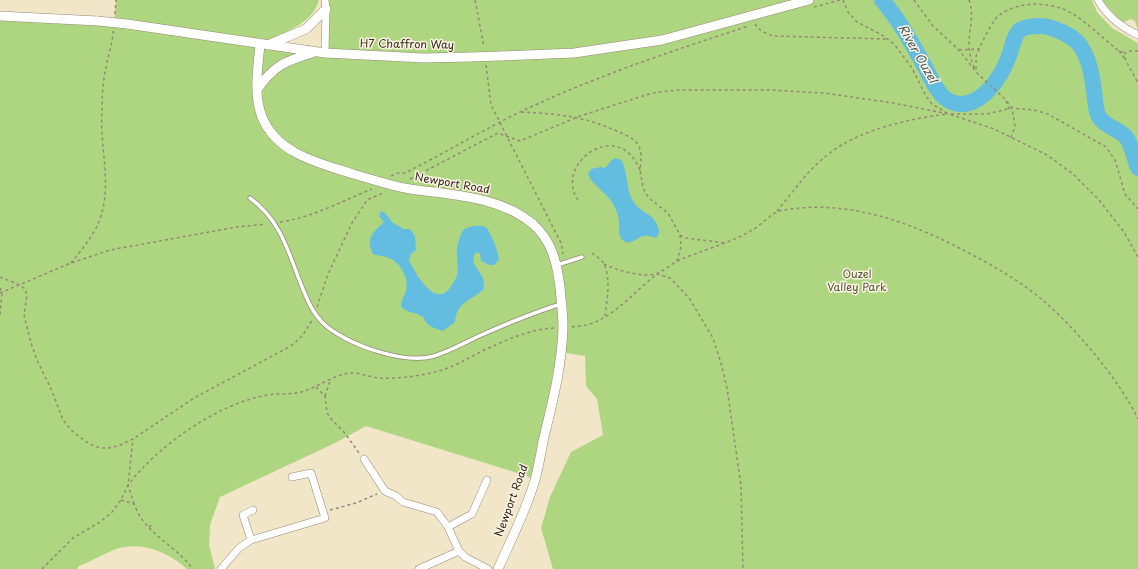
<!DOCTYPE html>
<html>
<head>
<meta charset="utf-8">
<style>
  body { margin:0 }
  canvas { display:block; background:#f2e6c9 }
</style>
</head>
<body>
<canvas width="1138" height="569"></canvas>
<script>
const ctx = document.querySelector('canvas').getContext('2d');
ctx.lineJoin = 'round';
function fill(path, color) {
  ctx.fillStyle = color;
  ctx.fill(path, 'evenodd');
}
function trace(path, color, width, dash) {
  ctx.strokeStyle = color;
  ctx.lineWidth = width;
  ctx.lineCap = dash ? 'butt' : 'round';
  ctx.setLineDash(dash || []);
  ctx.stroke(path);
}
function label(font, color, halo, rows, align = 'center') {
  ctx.font = font + ' "Playpen Sans",sans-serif';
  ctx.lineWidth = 3;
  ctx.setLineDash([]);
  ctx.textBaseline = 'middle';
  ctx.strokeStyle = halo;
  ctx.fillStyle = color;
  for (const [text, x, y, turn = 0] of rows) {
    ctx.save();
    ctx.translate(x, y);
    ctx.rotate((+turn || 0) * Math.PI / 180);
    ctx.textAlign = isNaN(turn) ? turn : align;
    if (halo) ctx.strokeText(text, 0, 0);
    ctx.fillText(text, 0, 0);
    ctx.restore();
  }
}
const green = new Path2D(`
  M116 0H319C312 25 282 33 261 44L325 53V0H1092L1097 12 1112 28 1138 43V569H553L541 528 550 497 571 452 603 435 597 399 586 386 585 356 561 352 535 480 527 476 366 426 335 443 220 497 210 525 209 545 215 569H187C168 552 142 541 116 549 104 554 91 561 79 566L77 569H0V16L114 23Z
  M1102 0H1138V31L1135 21 1131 19 1124 22 1118 19Z`);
const water = new Path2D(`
  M615 158 621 160C629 173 625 191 635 204 643 214 653 213 658 227 660 232 659 235 656 238 652 237 648 235 644 236 636 237 632 246 624 241 617 237 620 229 619 222 619 217 616 209 613 204 607 192 592 186 588 174L591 169 601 167 605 168 611 161Z
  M381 211C388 213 389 221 395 224 398 226 400 226 403 229H410L415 236 416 250 411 254 409 260C414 271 434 308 449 289 452 285 455 280 457 276 459 266 456 257 457 248 458 242 460 236 463 230 471 225 477 225 486 227 493 238 497 248 499 260L494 265H489L481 261 480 254 476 252C470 261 476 266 480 273 484 278 484 283 484 289 470 302 457 301 455 322L443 331C434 328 426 326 423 317 414 311 411 315 401 307 401 300 404 297 406 291 409 279 402 265 391 259 387 256 378 256 373 254 365 239 373 232 384 222L379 216Z`);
const river = new Path2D(`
  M882 0C900 21 913 45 926 69 930 76 933 84 938 90 941 96 948 101 954 103 981 110 1001 77 1009 56 1012 49 1013 37 1019 31 1025 25 1044 25 1052 28 1063 32 1075 37 1081 47 1090 61 1092 76 1094 91 1095 98 1095 107 1098 115 1103 126 1117 128 1126 137 1131 143 1135 160 1138 168`);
const path = new Path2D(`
  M475 0 484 47
  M843 0 848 12 857 22 882 35 894 44 912 68 926 96 932 104 947 113
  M914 0 933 26 959 50 977 73 1005 99 1012 108 1015 126 1011 138
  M969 0C975 16 968 32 969 48 970 56 972 63 975 70
  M814 7 840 0
  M115 14 116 0
  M755 24 761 31 773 36 887 39
  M959 50 979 49C984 39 989 27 997 17 1017 0 1053 0 1076 16 1091 26 1105 40 1119 51L1125 53
  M1119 51 1125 59
  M1138 51H1130L1125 53V59L1138 83
  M486 65 491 105 561 243 563 254
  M976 69V56L979 50
  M1006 101 1009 109
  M521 112C559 114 584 116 619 132 626 135 635 139 639 146 642 153 641 163 640 170 637 163 633 156 626 151 600 132 557 169 578 200
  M951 114H987L1012 108 1034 110 1048 114 1106 147 1115 160 1125 194 1138 209
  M391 176 398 173H405C443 154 481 131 520 112 594 77 671 51 749 26
  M410 179 498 133 520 141 580 116 630 100 653 93 677 90H770L824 93 893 103 949 114 994 129 1047 155 1073 174 1099 200 1124 232 1138 257
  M777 211C794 191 809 168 830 153 861 129 909 119 947 114
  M280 222C314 217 340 202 372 189
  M680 235 686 238 725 243
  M592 253C596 256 602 260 604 264 611 279 607 300 605 316
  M677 261C702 250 729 244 752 230 760 226 772 213 779 211 845 198 908 221 965 251 994 266 1022 282 1046 303 1078 331 1120 381 1138 419
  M71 263C80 252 89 241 96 228 115 191 99 149 102 110 102 96 103 81 106 67 108 55 113 43 113 31
  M604 264C615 270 647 279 658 273 665 270 671 265 677 261L681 247 680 235 668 213 650 199 646 194 643 187 640 170
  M0 277 20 285 25 289 27 295 24 315 31 343 37 360 52 391 63 420 72 431 85 441 94 446 101 448H108L118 446 133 439 194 398 289 347C300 340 306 331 312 320
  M0 288 2 292 0 315
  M0 293 71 263 110 250 237 227 266 224
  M317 307 328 274 352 223 367 200 385 192
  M572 327C578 326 584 326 590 324 615 316 636 290 657 274L670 278 689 298 713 338 721 363 727 388 741 486 743 569
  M316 387 325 396 327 413 332 420 344 432 359 453
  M325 396 330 381
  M121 500 134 504C136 508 138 514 141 518 155 538 178 549 193 569
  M134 504 128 485C159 445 218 403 268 395 279 393 290 395 301 392 317 388 336 373 352 373 360 373 370 377 379 378 398 379 420 376 439 371 457 366 473 355 491 347 510 338 533 329 554 328
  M330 510 356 503 377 494
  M149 527 154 524
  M42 569 73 538 100 522 112 512 121 500 128 485 133 439`);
const service = new Path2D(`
  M250 198C284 223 289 257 305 294 309 304 314 314 322 322 343 344 405 365 434 356 450 351 464 343 479 336 506 324 532 313 561 304
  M557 265 582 257`);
const minor = new Path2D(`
  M325 0 326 9 325 53
  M1098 0C1107 16 1121 27 1138 35
  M364 459 385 491 396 496 403 502 437 512 448 527 459 551 465 557 488 569
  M448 527 472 514 487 480
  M251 540 243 515 253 510
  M221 569 239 548 251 540 325 518 311 473 292 477
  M419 569 459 551`);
const tertiary = new Path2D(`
  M0 16 98 21
  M127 24 325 53 424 58 471 57
  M260 44C258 68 253 94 262 117 277 154 319 163 353 174 372 179 391 186 410 189 451 195 500 196 533 224 552 241 557 263 560 287 561 300 563 314 563 327 562 364 553 401 544 437 541 451 539 466 535 480 526 511 511 540 498 569
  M268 45 306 29 326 9
  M501 56 574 53 662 40 809 0
  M257 90C273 66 285 61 312 53`);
const tertiaryBridge = new Path2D(`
  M98 21 127 24
  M471 57 501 56`);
const streetNames = [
  ["H7 Chaffron Way",407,45,1],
  ["Newport Road",452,184,10],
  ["Newport Road",512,501,-70]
];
const parkNames = [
  ["Ouzel",857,275],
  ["Valley Park",857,288]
];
const waterNames = [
  ["River Ouzel",917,54,60]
];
fill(green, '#aed680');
fill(water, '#63bde0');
trace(river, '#63bde0', 16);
trace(service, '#968874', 5);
trace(minor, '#968874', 8);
trace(tertiary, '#968874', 10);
trace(path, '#968874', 1.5, [3, 3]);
trace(service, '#fff', 3.5);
trace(minor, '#fff', 7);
trace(tertiary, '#fff', 9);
trace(tertiaryBridge, '#968874', 10, []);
trace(tertiaryBridge, '#fff', 9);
label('11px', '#3b2a1e', '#fcf5e5', streetNames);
label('11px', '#585536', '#fcf5e5', parkNames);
label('italic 12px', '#475658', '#fcf5e5', waterNames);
</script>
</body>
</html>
